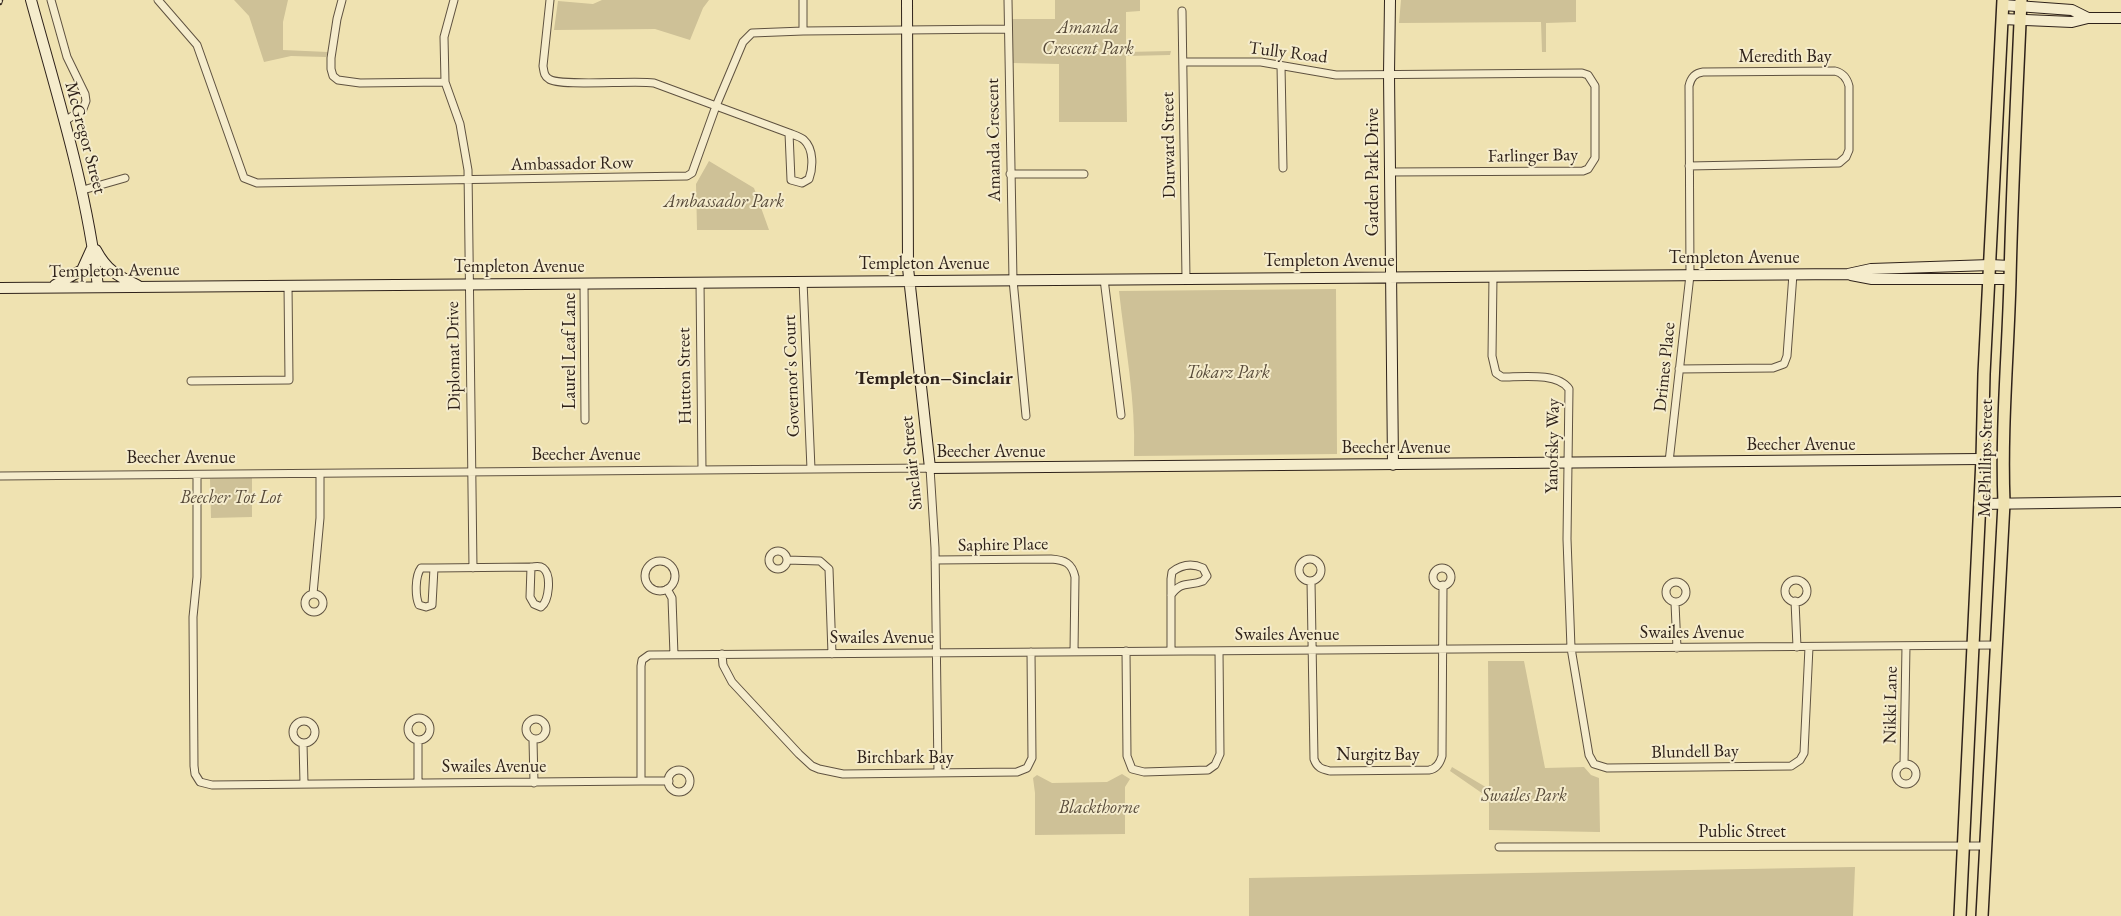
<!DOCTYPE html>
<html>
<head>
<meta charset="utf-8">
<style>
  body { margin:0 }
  canvas { display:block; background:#efe2b1 }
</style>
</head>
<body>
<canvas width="2121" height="916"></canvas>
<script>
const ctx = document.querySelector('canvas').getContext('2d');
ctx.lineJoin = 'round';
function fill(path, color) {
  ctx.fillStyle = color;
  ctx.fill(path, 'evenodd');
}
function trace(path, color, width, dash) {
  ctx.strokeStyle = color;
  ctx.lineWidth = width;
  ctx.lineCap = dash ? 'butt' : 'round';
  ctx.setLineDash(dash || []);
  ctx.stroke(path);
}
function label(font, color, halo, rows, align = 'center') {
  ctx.font = font + ' "EB Garamond",serif';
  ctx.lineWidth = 4;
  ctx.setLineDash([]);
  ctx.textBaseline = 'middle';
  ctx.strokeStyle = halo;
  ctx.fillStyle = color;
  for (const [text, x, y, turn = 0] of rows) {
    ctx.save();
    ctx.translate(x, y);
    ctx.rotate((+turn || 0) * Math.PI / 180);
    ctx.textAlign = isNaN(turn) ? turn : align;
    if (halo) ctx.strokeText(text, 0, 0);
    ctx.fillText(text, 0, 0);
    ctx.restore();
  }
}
const green = new Path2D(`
  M234 0H288L283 22V50L328 52 326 57 291 56 264 62 249 16Z
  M602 0H709L703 8 690 40 655 29 554 30 558 1 593 4Z
  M1055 0H1140V11L1126 12V52L1171 51 1170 55 1126 56 1127 122H1059V64L1012 63 1011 19H1055Z
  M1401 0H1576V22L1546 23V52H1542L1541 22 1399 23Z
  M709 161 754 188 769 230H697L696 184Z
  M1336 289 1337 454 1134 456C1136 401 1125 346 1119 291Z
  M252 478V517L211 518 210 479Z
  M1488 661H1524L1545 768 1584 767 1591 775 1599 778 1600 832 1489 830V798L1450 771 1452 767 1489 789Z
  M1122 774 1130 779 1125 787V834L1035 835V793L1033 778 1037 775 1052 783 1107 782Z
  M1855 867 1853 916H1249V878Z`);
const street = new Path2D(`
  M51 0 67 57 85 94 86 101 83 109 65 121
  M158 0 197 45 244 178 257 183 687 176 692 173 716 106 743 42 752 33 803 31 1007 29
  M342 0 337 19 331 58V69L333 76 338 80 360 83 445 82
  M454 0 444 37 445 82 460 124 468 170 473 568
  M550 0 543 66C544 72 544 76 549 79 560 87 634 80 654 83L789 133C794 135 801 137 804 140 814 149 813 168 809 179L802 183 791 180 789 133
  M803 0V31
  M1008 0 1013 280 1026 416
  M1182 11 1186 278
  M1183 62H1261L1336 75 1582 73 1588 75 1595 86V158L1588 169 1583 171 1390 172
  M1281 66 1283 168
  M1010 174H1084
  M83 190 125 178
  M1493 276 1492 356 1496 373 1502 377C1521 377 1558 372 1569 389L1567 539 1571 648 1589 755 1594 764 1607 768 1791 766 1800 760 1804 753 1809 647
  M1104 279 1121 415
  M803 281 811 469
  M700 282 702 470
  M584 283 585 420
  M1679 369 1773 368 1784 364 1787 356 1793 274
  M191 381 289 380 288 285
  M1669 462 1690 275 1689 86C1691 77 1695 73 1703 72L1835 71C1843 73 1847 78 1849 86V150L1846 157 1839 163 1689 166
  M197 475V577L193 617 194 766 195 774 200 782 212 785 641 781V666L642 660 649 655 1996 645
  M0 476 930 468 935 548 938 773
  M769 560a9 9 0 1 1 18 0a9 9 0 1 1-18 0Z
  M1299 570a11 11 0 1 1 22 0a11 11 0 1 1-22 0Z
  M787 560 820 561 829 569 832 654
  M935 560 1051 559C1065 560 1072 563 1075 577L1074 652
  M645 576a15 15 0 1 1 30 0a15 15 0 1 1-30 0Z
  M434 568 432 605 426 607 419 605C415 596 415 576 421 568H434L531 567C535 567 539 565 543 568 552 575 549 601 541 607L534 604 530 597 531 567
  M1433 577a9 9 0 1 1 18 0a9 9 0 1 1-18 0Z
  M1785 591a11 11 0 1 1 22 0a11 11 0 1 1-22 0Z
  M1311 581 1314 759C1317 768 1322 769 1330 771L1429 770C1437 769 1440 763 1442 756L1443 585
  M1666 592a10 10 0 1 1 20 0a10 10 0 1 1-20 0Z
  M667 589 672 598 674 655
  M313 594 320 518V474
  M305 603a9 9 0 1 1 18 0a9 9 0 1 1-18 0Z
  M1795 601 1797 647
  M1675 603 1677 648
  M1126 651 1127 756 1132 769 1144 772 1208 770 1215 765 1220 754 1219 651
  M1171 651V579L1172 572C1181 565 1192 563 1203 568L1207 576 1203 581C1188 587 1182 580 1171 595
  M722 654 723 665 732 682 799 754 812 766 819 769 843 774 1017 772 1027 768 1032 758 1031 652
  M408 729a11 11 0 1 1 22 0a11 11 0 1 1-22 0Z
  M526 729a10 10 0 1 1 20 0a10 10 0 1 1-20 0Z
  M293 732a11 11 0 1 1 22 0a11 11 0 1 1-22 0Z
  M533 740 534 783
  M303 743 304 783
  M1904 764 1906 646
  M1896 774a10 10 0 1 1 20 0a10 10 0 1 1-20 0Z
  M668 781a11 11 0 1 1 22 0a11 11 0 1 1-22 0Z
  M641 781H669
  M418 782V740
  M1499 847 1984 846`);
const secondary = new Path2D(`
  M31 0C57 95 87 189 98 287
  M907 0 908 268 930 468 1982 459
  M1390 0 1389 74 1393 465
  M2003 5 2072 10 2088 18
  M2002 19 2072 22 2088 18H2121
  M96 250C106 269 117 276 137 285
  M1851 275 1872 279H2010
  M55 285 82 270 92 248
  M0 288 1848 274 1871 269 1990 265 2010 266
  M1979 504 2121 502`);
const primary = new Path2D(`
  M1960 916 1982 459 1984 374 2003 0
  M1982 916 2004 503C2001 429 2008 355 2010 280 2012 187 2017 93 2021 0`);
const rail = new Path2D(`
  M0 3 1 0`);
const parkNames = [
  ["Amanda",1088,28],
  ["Crescent Park",1088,49],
  ["Ambassador Park",724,202],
  ["Tokarz Park",1228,373],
  ["Beecher Tot Lot",231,498],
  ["Swailes Park",1524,796],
  ["Blackthorne",1099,808]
];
const streetNames = [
  ["Tully Road",1288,53,7],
  ["Meredith Bay",1785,57],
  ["McGregor Street",85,138,75],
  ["Amanda Crescent",994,140,-91],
  ["Durward Street",1169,145,-91],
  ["Farlinger Bay",1533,156,-1],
  ["Ambassador Row",572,164,-1],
  ["Garden Park Drive",1373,172,-90],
  ["Templeton Avenue",1734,258],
  ["Templeton Avenue",1329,261],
  ["Templeton Avenue",924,264],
  ["Templeton Avenue",519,267],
  ["Templeton Avenue",114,271,-1],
  ["Laurel Leaf Lane",570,351,-90],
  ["Diplomat Drive",454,356,-91],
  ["Drimes Place",1665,367,-84],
  ["Hutton Street",685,376,-91],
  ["Governor's Court",792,376,-92],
  ["Beecher Avenue",1801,445],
  ["Yanofsky Way",1553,446,-89],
  ["Beecher Avenue",1396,448],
  ["Beecher Avenue",991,452],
  ["Beecher Avenue",586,455],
  ["Beecher Avenue",181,458],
  ["McPhillips Street",1986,458,-89],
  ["Sinclair Street",912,463,-96],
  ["Saphire Place",1003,545,-1],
  ["Swailes Avenue",1692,633],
  ["Swailes Avenue",1287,635],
  ["Swailes Avenue",882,638],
  ["Nikki Lane",1891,705,-89],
  ["Blundell Bay",1695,752,-1],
  ["Nurgitz Bay",1378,755],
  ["Birchbark Bay",905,758],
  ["Swailes Avenue",494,767],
  ["Public Street",1742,832]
];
const neighbourhoodNames = [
  ["Templeton–Sinclair",934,379]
];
fill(green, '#cec197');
trace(street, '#5f5240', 9);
trace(secondary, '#2f221a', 12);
trace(primary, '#2f221a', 14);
trace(street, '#f5eccc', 7);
trace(secondary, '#f5eccc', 10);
trace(primary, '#efe2b1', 11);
trace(rail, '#2f221a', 4.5);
trace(rail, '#f5eccc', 2.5, [8]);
label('italic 18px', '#574a39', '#f5eccc', parkNames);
label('18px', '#2f221a', '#f5eccc', streetNames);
label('bold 19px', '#2f221a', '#f5eccc', neighbourhoodNames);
</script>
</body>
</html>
